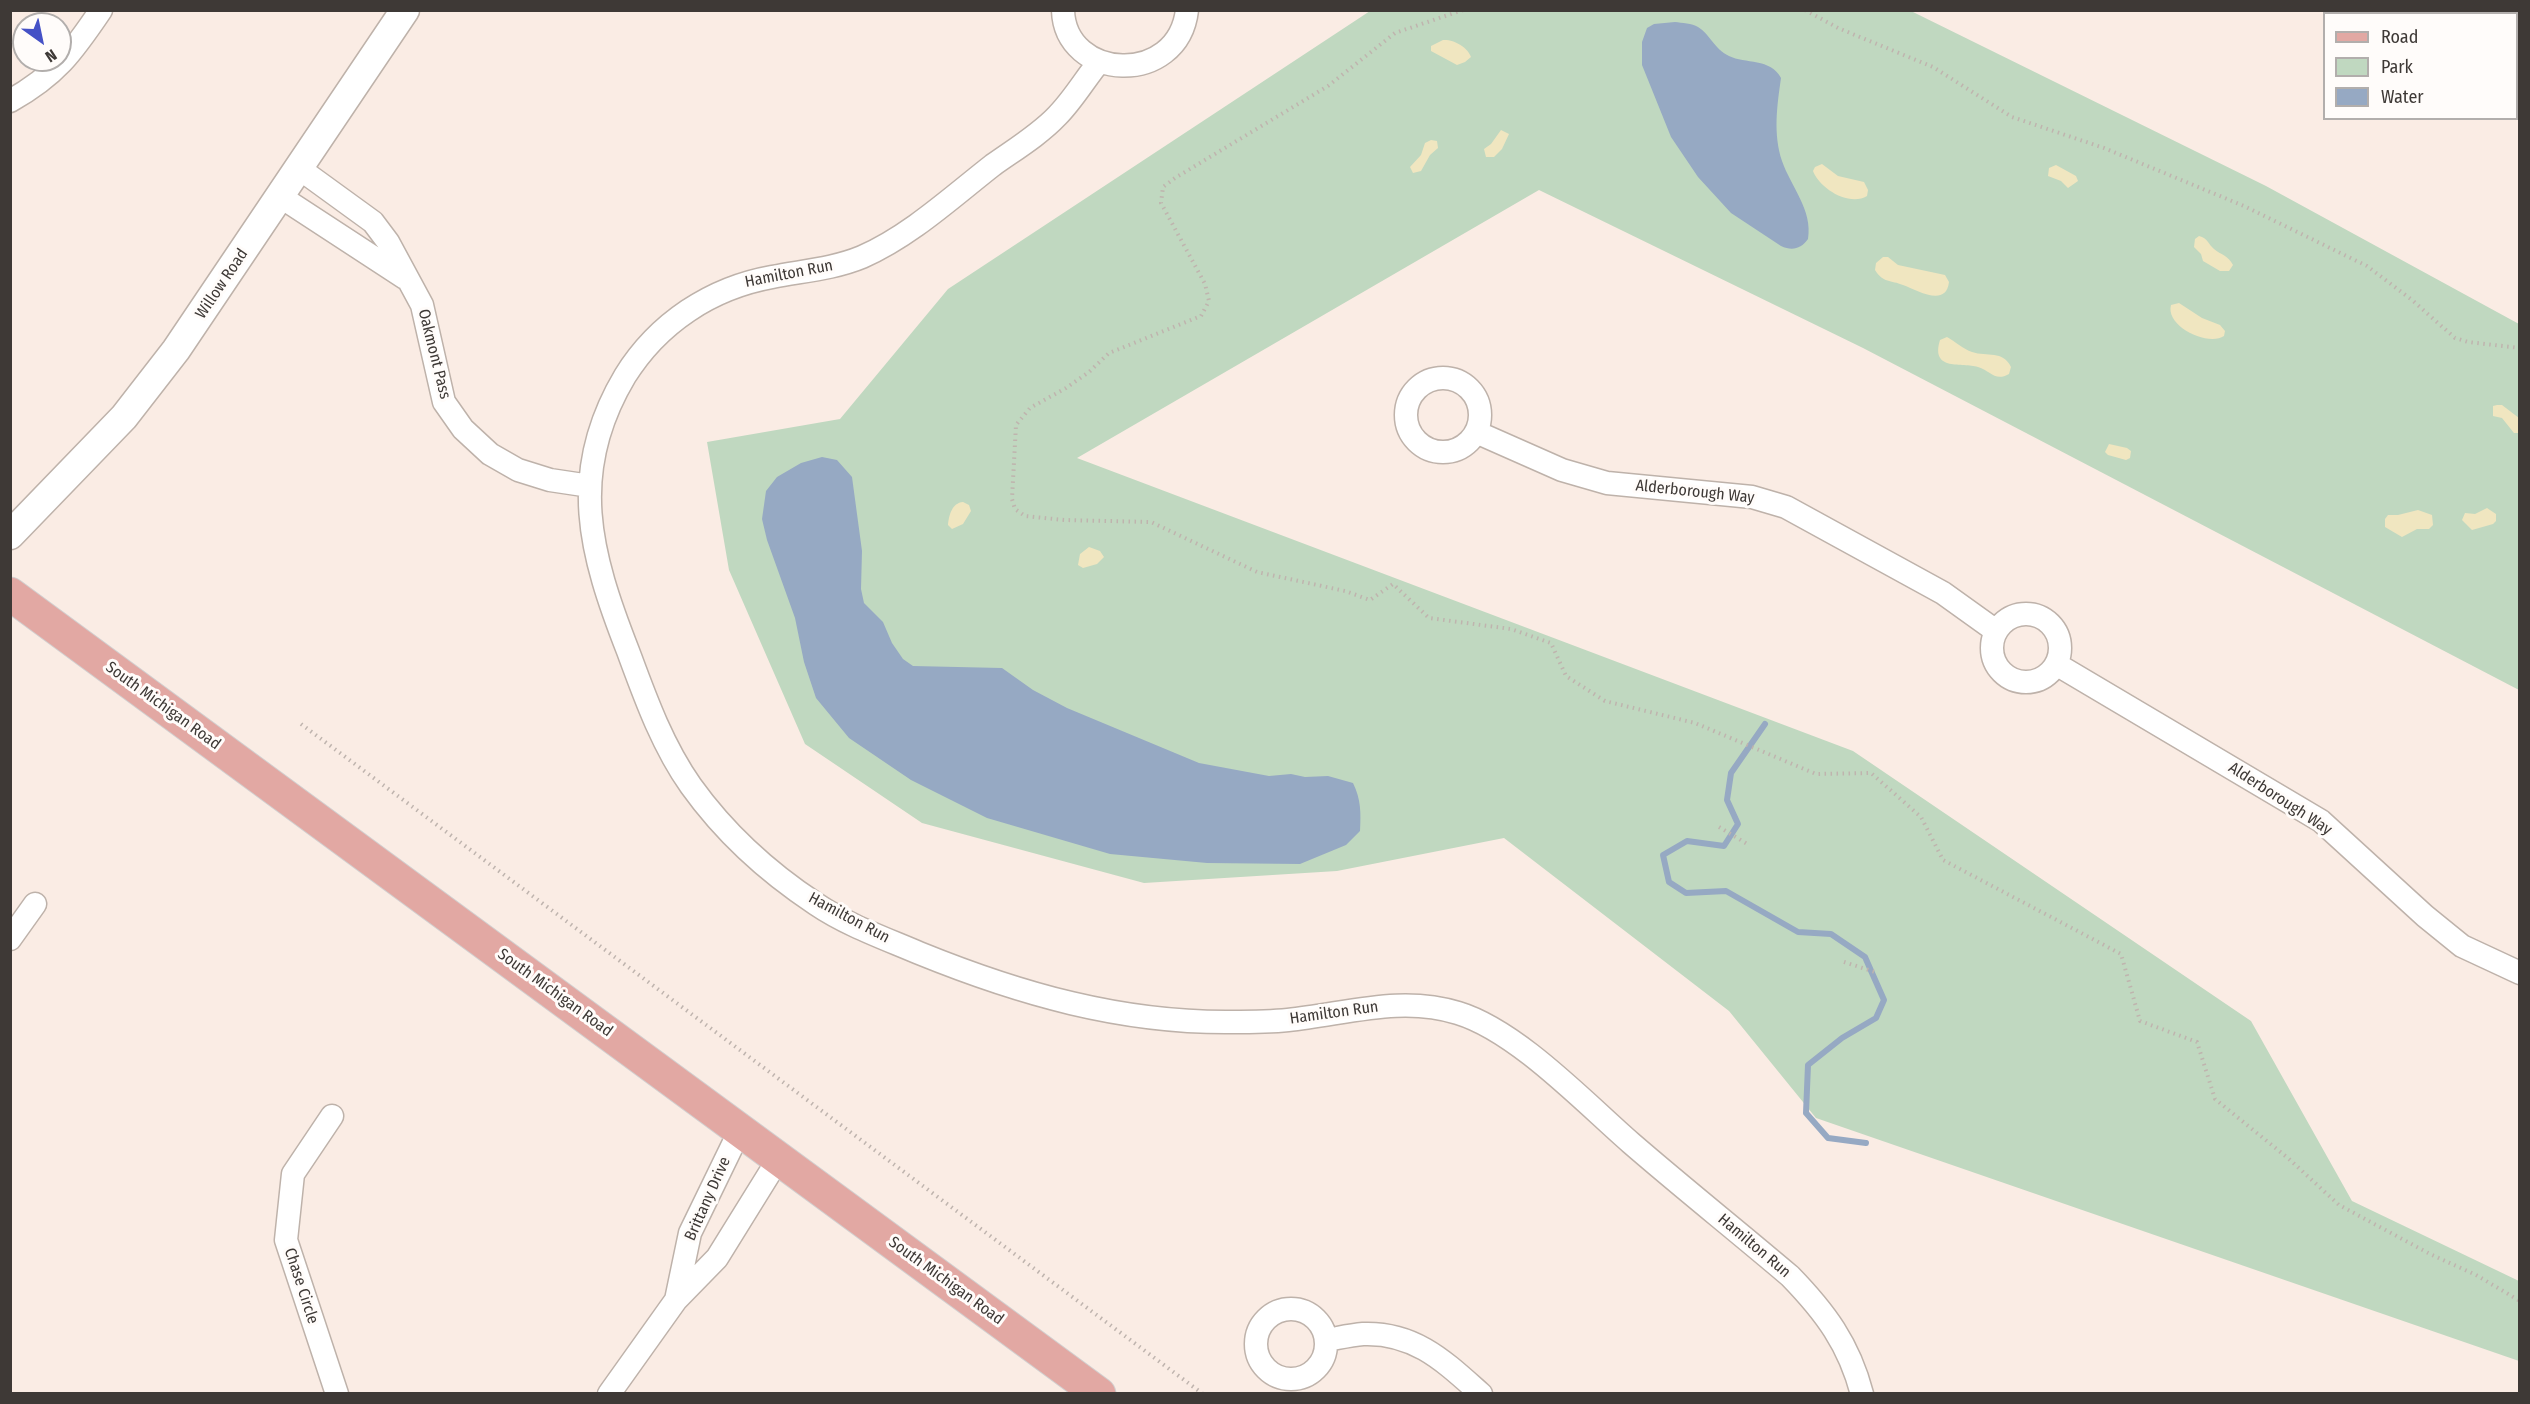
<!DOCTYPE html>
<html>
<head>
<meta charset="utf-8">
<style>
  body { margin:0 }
  #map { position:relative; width:2530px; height:1404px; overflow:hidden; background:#faece4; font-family:"Fira Sans Condensed",sans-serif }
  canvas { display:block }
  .frame { position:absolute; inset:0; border:12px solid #3e3936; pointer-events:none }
  .legend { position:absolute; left:2323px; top:12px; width:195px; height:108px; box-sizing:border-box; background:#fffcfa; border:2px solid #b2aeac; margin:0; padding:8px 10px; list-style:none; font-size:18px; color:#3e3936 }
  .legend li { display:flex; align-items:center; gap:12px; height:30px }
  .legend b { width:30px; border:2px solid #b2aeac }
  .north { position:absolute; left:12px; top:12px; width:60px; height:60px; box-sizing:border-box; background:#fffcfa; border:2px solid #b2aeac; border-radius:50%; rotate:147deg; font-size:16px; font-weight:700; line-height:24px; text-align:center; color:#3e3936 }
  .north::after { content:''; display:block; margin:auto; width:21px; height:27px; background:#4551c6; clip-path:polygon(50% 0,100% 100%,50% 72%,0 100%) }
</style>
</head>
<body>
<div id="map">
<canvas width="2530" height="1404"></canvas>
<div class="frame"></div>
<ul class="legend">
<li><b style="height:8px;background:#e2a8a3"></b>Road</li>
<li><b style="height:16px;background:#c0d8c0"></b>Park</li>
<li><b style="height:16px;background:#96a9c3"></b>Water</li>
</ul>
<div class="north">N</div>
</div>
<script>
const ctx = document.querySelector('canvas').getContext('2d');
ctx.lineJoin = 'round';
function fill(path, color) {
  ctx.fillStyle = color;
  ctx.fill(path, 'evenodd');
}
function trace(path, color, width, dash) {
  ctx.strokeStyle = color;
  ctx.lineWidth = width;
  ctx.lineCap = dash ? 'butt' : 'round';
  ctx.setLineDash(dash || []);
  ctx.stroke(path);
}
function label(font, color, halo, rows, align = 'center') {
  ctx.font = font + ' "Fira Sans Condensed",sans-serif';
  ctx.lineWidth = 6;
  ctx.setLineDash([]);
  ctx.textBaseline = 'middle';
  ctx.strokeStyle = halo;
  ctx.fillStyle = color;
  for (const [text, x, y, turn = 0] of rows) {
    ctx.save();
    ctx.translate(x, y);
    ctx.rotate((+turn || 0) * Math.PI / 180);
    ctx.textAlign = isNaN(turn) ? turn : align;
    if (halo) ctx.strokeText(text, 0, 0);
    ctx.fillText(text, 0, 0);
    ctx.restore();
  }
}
const green = new Path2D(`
  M1370 11H1911L2266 186 2519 324V690L1863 348 1539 190 1077 458 1853 751 2251 1021 2352 1201 2519 1281V1361L1816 1118 1729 1011 1504 838 1337 871 1144 883 922 823 805 744 729 570 707 442 840 419 948 289Z`);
const sand = new Path2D(`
  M1443 40C1453 39 1468 47 1471 57L1465 62 1457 65 1431 51V46Z
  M1501 130 1509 134 1502 149 1494 157H1486L1484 149 1491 144Z
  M1431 140 1437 141 1438 148 1430 155 1421 171 1413 173 1410 167 1421 155 1425 143Z
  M1822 164 1838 176 1864 182 1868 190 1867 196C1849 207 1819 188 1813 171L1815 167Z
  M2056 165 2076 176 2078 181 2068 188 2061 181 2048 176 2049 168Z
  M2199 236C2208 238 2208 244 2214 249 2221 255 2228 255 2233 265L2229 271H2220L2203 261 2201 254 2194 247 2195 239Z
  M1883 257H1888L1898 265 1945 275 1949 282C1946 308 1917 290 1903 285 1891 280 1883 283 1875 270L1876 263Z
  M2179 303 2202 318 2220 325 2225 331 2224 336C2208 347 2165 326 2171 305Z
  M1947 337C1956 342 1963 349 1972 352 1987 357 2003 350 2011 367L2009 374C1995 382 1991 371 1978 367 1963 362 1930 372 1940 340Z
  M2497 405H2502L2519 418V433H2514L2502 418 2493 416V406Z
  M2109 444 2127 448 2131 451 2130 458 2126 460 2108 455 2105 452Z
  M963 502 969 505 971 511 963 524 952 529 948 525C949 515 952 503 963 502Z
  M2487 508 2496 514V521L2493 524 2472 530 2462 520 2465 513 2475 514Z
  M2418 510 2432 515 2433 525 2429 529H2417L2402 537 2385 527V519L2388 515H2398Z
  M1089 547 1100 551 1104 557 1097 564 1083 568 1078 565 1080 554Z`);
const water = new Path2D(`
  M1675 22C1682 23 1692 23 1698 27 1710 34 1714 49 1729 56 1745 64 1771 58 1781 78 1777 106 1773 134 1782 161 1791 187 1813 210 1808 239 1801 249 1792 251 1781 246L1731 213 1698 177 1671 137 1642 65V42L1647 28 1654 24Z
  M822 457 837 460 852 477 862 551 861 589 864 603 883 622 892 643 903 659 913 666 1002 668 1033 690 1067 708 1199 763 1269 776 1291 774 1305 777 1328 776 1353 783C1361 799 1361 813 1360 831L1346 845 1300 864 1207 863 1110 854 987 818 911 780 849 738 816 698 804 662 795 618 767 540 762 519 766 491 777 477 801 463Z`);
const stream = new Path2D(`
  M1765 724 1731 773 1727 800 1738 824 1724 846 1687 841 1663 855 1669 882 1686 893 1726 891 1798 932 1831 934 1865 957 1884 1000 1876 1018 1842 1038 1808 1065 1806 1113 1828 1138 1866 1143`);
const path = new Path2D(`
  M1463 10 1395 33 1328 86 1175 178 1163 187 1161 203 1205 284 1209 301 1201 316 1109 353 1089 372 1066 388 1030 408 1016 425 1012 499 1015 509 1025 516 1064 520 1151 522 1257 572 1345 591 1370 600 1393 584 1429 618 1511 629 1551 643 1566 676 1605 701 1695 723 1816 774 1871 773 1921 817 1943 860 2121 954 2140 1021 2197 1042 2215 1099 2289 1159 2339 1205 2430 1254 2476 1275 2520 1301
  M1805 10 1838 28 1933 67 2012 117 2104 148 2244 206 2367 266 2412 300 2455 338 2468 342 2520 348
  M301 724 1203 1394
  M1719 827 1749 845
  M1844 962 1878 973`);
const minor = new Path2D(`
  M1063 10C1065 81 1178 87 1187 10
  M2411 10 2416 14
  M1099 62C1085 79 1073 100 1057 116 1039 135 1014 150 993 165 952 197 910 236 862 257 833 269 802 271 772 277 711 288 658 323 625 376 567 473 590 554 628 651 645 697 662 745 691 786 724 832 769 873 816 904 847 925 884 938 919 953 1020 994 1121 1023 1231 1022 1250 1022 1269 1022 1288 1020 1346 1014 1401 995 1458 1013 1517 1031 1584 1102 1631 1143 1683 1188 1737 1231 1790 1276 1825 1312 1849 1344 1862 1394
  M2516 72 2520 74
  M10 101C56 75 72 53 101 10
  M300 169 373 222 388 242 422 305 444 402 463 429 490 454 518 470 550 480 590 486
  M281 197 405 278
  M1406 415a37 37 0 1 1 74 0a37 37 0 1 1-74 0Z
  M1476 432 1562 470 1607 483 1752 497 1786 507 1943 593 1996 631
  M1992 648a34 34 0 1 1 68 0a34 34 0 1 1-68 0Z
  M2056 664 2321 821 2425 916 2462 946 2520 973
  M10 939 35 904
  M332 1116 293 1174 286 1240 337 1394
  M676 1300 717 1258 779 1158
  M1256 1344a35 35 0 1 1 70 0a35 35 0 1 1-70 0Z
  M1326 1340C1338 1338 1351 1335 1363 1334 1415 1332 1445 1362 1481 1394
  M609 1394 676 1300 690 1233 740 1130`);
const tertiary = new Path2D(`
  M10 535 124 417 176 350 405 10`);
const primary = new Path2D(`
  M10 594 1099 1394`);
const streetNames = [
  ["Hamilton Run",789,274,-11],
  ["Willow Road",222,284,-56],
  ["Oakmont Pass",434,354,76],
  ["Alderborough Way",1695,492,6],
  ["South Michigan Road",163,706,36],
  ["Alderborough Way",2280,799,33],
  ["Hamilton Run",849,918,28],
  ["South Michigan Road",555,993,36],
  ["Hamilton Run",1334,1013,-8],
  ["Brittany Drive",708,1199,-66],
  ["Hamilton Run",1754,1246,40],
  ["South Michigan Road",946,1281,36],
  ["Chase Circle",301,1286,72]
];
fill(green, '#c0d8c0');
fill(sand, '#f0e6c0');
fill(water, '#96a9c3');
trace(stream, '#96a9c3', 6);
trace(minor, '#beb2aa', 25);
trace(tertiary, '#beb2aa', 31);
trace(primary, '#d1cfcf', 35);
trace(path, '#bfb4ae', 4, [1.5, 4.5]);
trace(minor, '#fff', 22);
trace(tertiary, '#fff', 28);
trace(primary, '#e2a8a3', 33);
label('16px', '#3e3936', '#fffcfa', streetNames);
</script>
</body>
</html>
